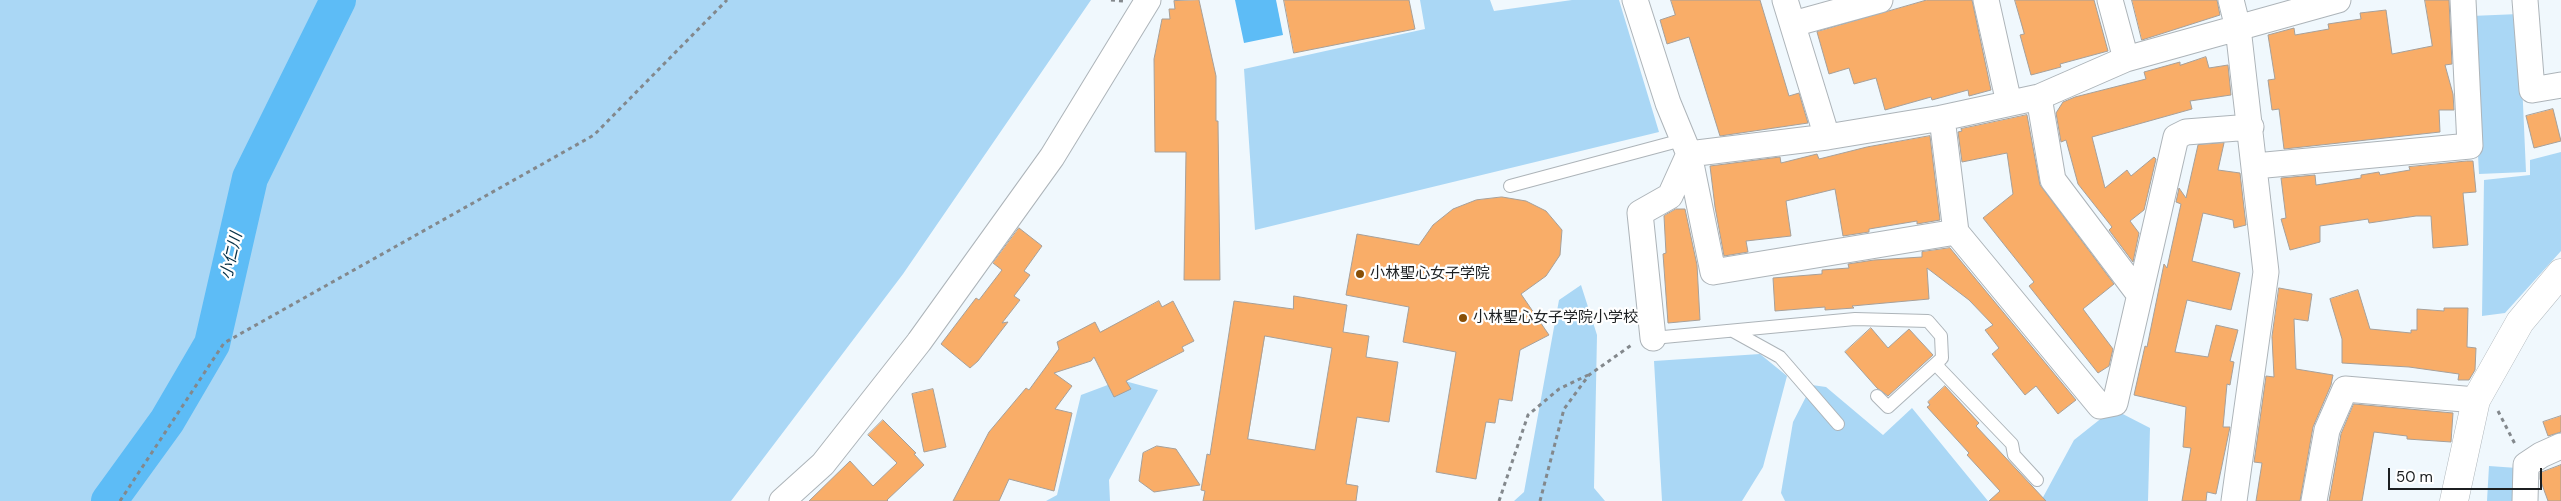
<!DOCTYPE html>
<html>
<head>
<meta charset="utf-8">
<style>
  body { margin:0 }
  #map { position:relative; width:2561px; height:501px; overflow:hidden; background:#f0f8fd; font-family:"DM Sans",sans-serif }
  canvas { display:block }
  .scale { position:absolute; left:2388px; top:468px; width:154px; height:22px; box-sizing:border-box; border:2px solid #1c1f21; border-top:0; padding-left:6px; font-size:15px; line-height:18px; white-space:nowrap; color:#1c1f21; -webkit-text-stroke:4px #fff; paint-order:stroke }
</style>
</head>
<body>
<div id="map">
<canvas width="2561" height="501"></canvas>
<div class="scale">50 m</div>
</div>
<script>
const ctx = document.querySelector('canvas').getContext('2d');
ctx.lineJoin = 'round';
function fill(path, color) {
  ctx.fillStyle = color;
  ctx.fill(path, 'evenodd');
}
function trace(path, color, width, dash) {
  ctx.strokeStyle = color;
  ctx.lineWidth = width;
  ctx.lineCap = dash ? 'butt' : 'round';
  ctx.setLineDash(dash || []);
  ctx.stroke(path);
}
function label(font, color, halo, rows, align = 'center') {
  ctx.font = font + ' "DM Sans","Noto Sans JP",sans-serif';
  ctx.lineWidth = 4.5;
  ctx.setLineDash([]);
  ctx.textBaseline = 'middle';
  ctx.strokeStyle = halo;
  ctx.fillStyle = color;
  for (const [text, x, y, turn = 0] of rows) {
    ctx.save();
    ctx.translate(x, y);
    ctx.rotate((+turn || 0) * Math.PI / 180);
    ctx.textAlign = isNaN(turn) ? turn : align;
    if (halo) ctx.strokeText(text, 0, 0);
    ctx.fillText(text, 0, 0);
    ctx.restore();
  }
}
const green = new Path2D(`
  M0 0H1091L903 274 731 501H0Z
  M1420 0H1490L1494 11 1572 0H1619L1659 132 1255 230 1244 69 1425 29Z
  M2519 14 2526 172 2479 174 2471 16Z
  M2561 152V251L2505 313 2482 316 2484 180 2530 175V160Z
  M1581 285 1597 335 1594 488 1605 501H1514L1524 492 1559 300Z
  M1760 354 1787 376 1763 467 1742 501H1662L1654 361Z
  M1121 380 1158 390 1109 480 1110 501H1046L1057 495 1081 395Z
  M1812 385 1826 387 1883 435 1912 408 1988 501H1785L1781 493 1793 422Z
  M2113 409 2150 428 2148 501H2041L2074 440Z
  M2489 466 2517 468 2515 501H2487Z`);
const water = new Path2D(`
  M1235 0H1276L1283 35 1244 43Z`);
const river = new Path2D(`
  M109 501 167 421 212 344 250 178 338 0`);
const building = new Path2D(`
  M1199 0 1216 76V121H1218L1220 280H1184L1186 152H1155L1154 59 1162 19H1170L1169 9H1175L1174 1Z
  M1284 0H1409L1415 29 1294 53Z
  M1671 0H1760L1789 96 1799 93 1808 123 1720 136 1689 37 1667 44 1660 20 1675 15Z
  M1927 0H1972L1991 90 1969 96 1968 90 1932 100 1931 97 1885 110 1876 78 1854 84 1849 68 1829 74 1817 32Z
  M2015 0H2094L2108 51 2060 64 2061 67 2031 75 2020 35 2024 34Z
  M2132 0H2217L2220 15 2142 40Z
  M2425 0H2449L2452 64 2445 65 2453 94 2454 110H2439L2440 132 2284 149 2279 109 2272 110 2268 80 2275 79 2268 35 2294 28 2295 35 2329 29 2328 24 2361 19 2360 13 2386 10 2392 54 2432 46Z
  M2206 57 2209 68 2228 65 2231 95 2190 101 2192 109 2092 137 2105 188 2127 170 2131 176 2154 157 2156 159 2144 210 2130 221 2139 233 2133 262 2109 230 2112 227 2078 184 2066 140 2061 142 2056 113 2063 102 2075 97 2146 79 2144 72 2180 62V65Z
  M2553 109 2561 141 2534 148 2526 116Z
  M2027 115 2040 185 2114 284 2083 309 2113 349 2109 366 2098 373 2029 286 2034 282 1983 218 2013 194 2007 153 1962 162 1958 132 1962 131 1961 129Z
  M1930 136 1940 220 1917 224V221L1869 229V232L1843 236 1835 189 1786 201 1791 236 1746 241 1748 252 1724 256 1715 207 1710 166 1780 157 1781 163 1817 154 1819 159 1867 147Z
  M2224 143 2218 170 2240 173 2246 225 2234 228 2233 220 2203 213 2192 261 2240 273 2231 310 2187 300 2175 352 2208 357 2216 325 2238 330 2230 361 2234 362 2230 385 2227 384 2223 427H2230L2216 494 2207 492 2206 501H2182L2191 448 2183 447 2186 407 2134 395 2145 346 2147 347 2164 264 2167 268 2181 204 2176 202 2179 188 2186 198 2198 145Z
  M2467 161H2473L2476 192 2463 193 2468 245 2433 248 2431 216H2416L2369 223 2368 219 2320 226V242L2290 250 2281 219 2286 218 2281 178 2315 175 2316 185 2361 178V175L2379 172 2380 175 2410 170 2409 167Z
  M1502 197 1526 201 1546 211 1562 230 1560 255 1546 276 1521 294 1549 335 1520 350 1512 401 1499 399 1495 423 1486 422 1476 479 1436 472 1456 352 1403 342 1409 307 1346 295 1357 234 1419 245 1433 225 1453 209 1476 200Z
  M1676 209H1685L1697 265 1700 320 1668 323 1663 254 1666 253 1664 216Z
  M1019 228 1042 246 1024 271 1030 275 1014 296 1020 300 1002 323 1008 322 978 361 970 368 941 344 976 298 979 300 1002 270 993 263Z
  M1950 248 2076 400 2058 414 2036 386 2025 395 1992 354 1999 348 1985 330 1993 325 1969 300 1927 268 1929 299 1852 306 1854 308 1825 310V307L1775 311 1773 278 1822 274V270L1849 268 1848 264 1874 260 1922 257V252Z
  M2279 288 2312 294 2308 321 2294 319 2296 369 2333 375 2331 385 2313 427 2300 501H2256L2262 463 2254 462 2266 376 2274 377 2272 337Z
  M2358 290 2370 329 2411 333V330H2417V309L2444 311V308H2468L2467 347 2476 348 2475 370 2469 380H2458L2459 374 2409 367 2342 363V339L2330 299Z
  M1294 296 1347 305 1343 332 1369 336 1366 357 1398 362 1389 422 1357 417 1346 484 1358 486 1356 501H1203L1205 491 1201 490 1207 454 1210 455 1234 301 1293 309ZM1265 336 1332 348 1315 450 1248 439Z
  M1159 301 1162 307 1173 301 1194 341 1182 347 1184 351 1126 381 1131 389 1114 397 1094 357 1091 361 1054 373 1072 386 1055 409 1072 413 1054 491 1009 479 999 501H953L989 432 1026 388 1029 390 1059 349 1057 342 1095 322 1100 332Z
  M1871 328 1888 348 1909 329 1933 355 1888 396 1877 388 1845 352Z
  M1945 386 1979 423 1976 426 2046 501H1989L2000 491 1967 455 1969 453 1927 407 1930 405 1928 402Z
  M933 389 946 447 924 452 912 394Z
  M2354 404 2453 413 2451 442 2407 439V436L2374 432 2362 501H2329L2341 434Z
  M2561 416V432L2548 436 2543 422Z
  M883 420 916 453 914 454 924 465 887 500 888 501H809L850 461 873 486 897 463 868 435Z
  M1157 446 1176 449 1200 485 1154 492 1139 481 1143 453Z
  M2561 465V501H2548L2540 479V473Z`);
const path = new Path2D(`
  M1111 0 1123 1
  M2498 411 2516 446
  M120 501 224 343 594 135 727 0
  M1499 501 1528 415 1559 389 1588 375
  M1540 501 1564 409 1589 375 1633 344`);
const service = new Path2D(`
  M1510 186 1682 140
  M1733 331 1780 357 1838 424
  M1653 338 1855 319 1928 321 1941 336 1942 358 1888 407 1877 396
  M1937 363 1940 369 2012 444 2014 455 2037 480`);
const minor = new Path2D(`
  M1635 0 1668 103 1689 154 1670 196 1640 213 1653 338
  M1785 0 1827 137 1942 118 2039 97 2126 59 2338 0
  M1986 0 2009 103
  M2110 0 2126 59
  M2231 0 2238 28 2266 272 2234 501
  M2525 0 2532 90 2561 85
  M1793 24 1880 0
  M2039 97 2053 180 2139 294
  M1942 118 1956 232
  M1827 137 1689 154 1713 272 1956 232 2100 406 2115 403 2176 137 2186 132 2251 127
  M2255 166 2470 146 2463 0
  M782 501 823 464 919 342 1052 157 1148 0
  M2314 501 2327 430 2345 389 2476 400
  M2525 501 2526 465 2541 455 2561 446`);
const tertiary = new Path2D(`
  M2454 501 2476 400 2520 322 2561 273`);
const markers = [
  [1360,274,5,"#884e06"],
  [1463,318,5,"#884e06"]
];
const poiNames = [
  ["小林聖心女子学院",1370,274],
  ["小林聖心女子学院小学校",1473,318]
];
const waterNames = [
  ["小仁川",232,256,-77]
];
fill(green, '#aad7f5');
fill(water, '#5dbcf6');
trace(river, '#5dbcf6', 36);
fill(building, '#f9ad68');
trace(building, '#a6a09a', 1);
trace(service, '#adb4b9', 14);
trace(minor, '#adb4b9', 27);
trace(tertiary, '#adb4b9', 29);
trace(path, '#83888c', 3, [4, 4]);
trace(service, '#fff', 12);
trace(minor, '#fff', 25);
trace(tertiary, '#fff', 28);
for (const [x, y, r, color] of markers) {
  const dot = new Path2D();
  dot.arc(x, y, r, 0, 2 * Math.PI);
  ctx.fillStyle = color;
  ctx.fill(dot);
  trace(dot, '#fff', 2);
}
label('15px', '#1c1f21', '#fff', poiNames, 'left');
label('italic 16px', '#042f46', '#fff', waterNames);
</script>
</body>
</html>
